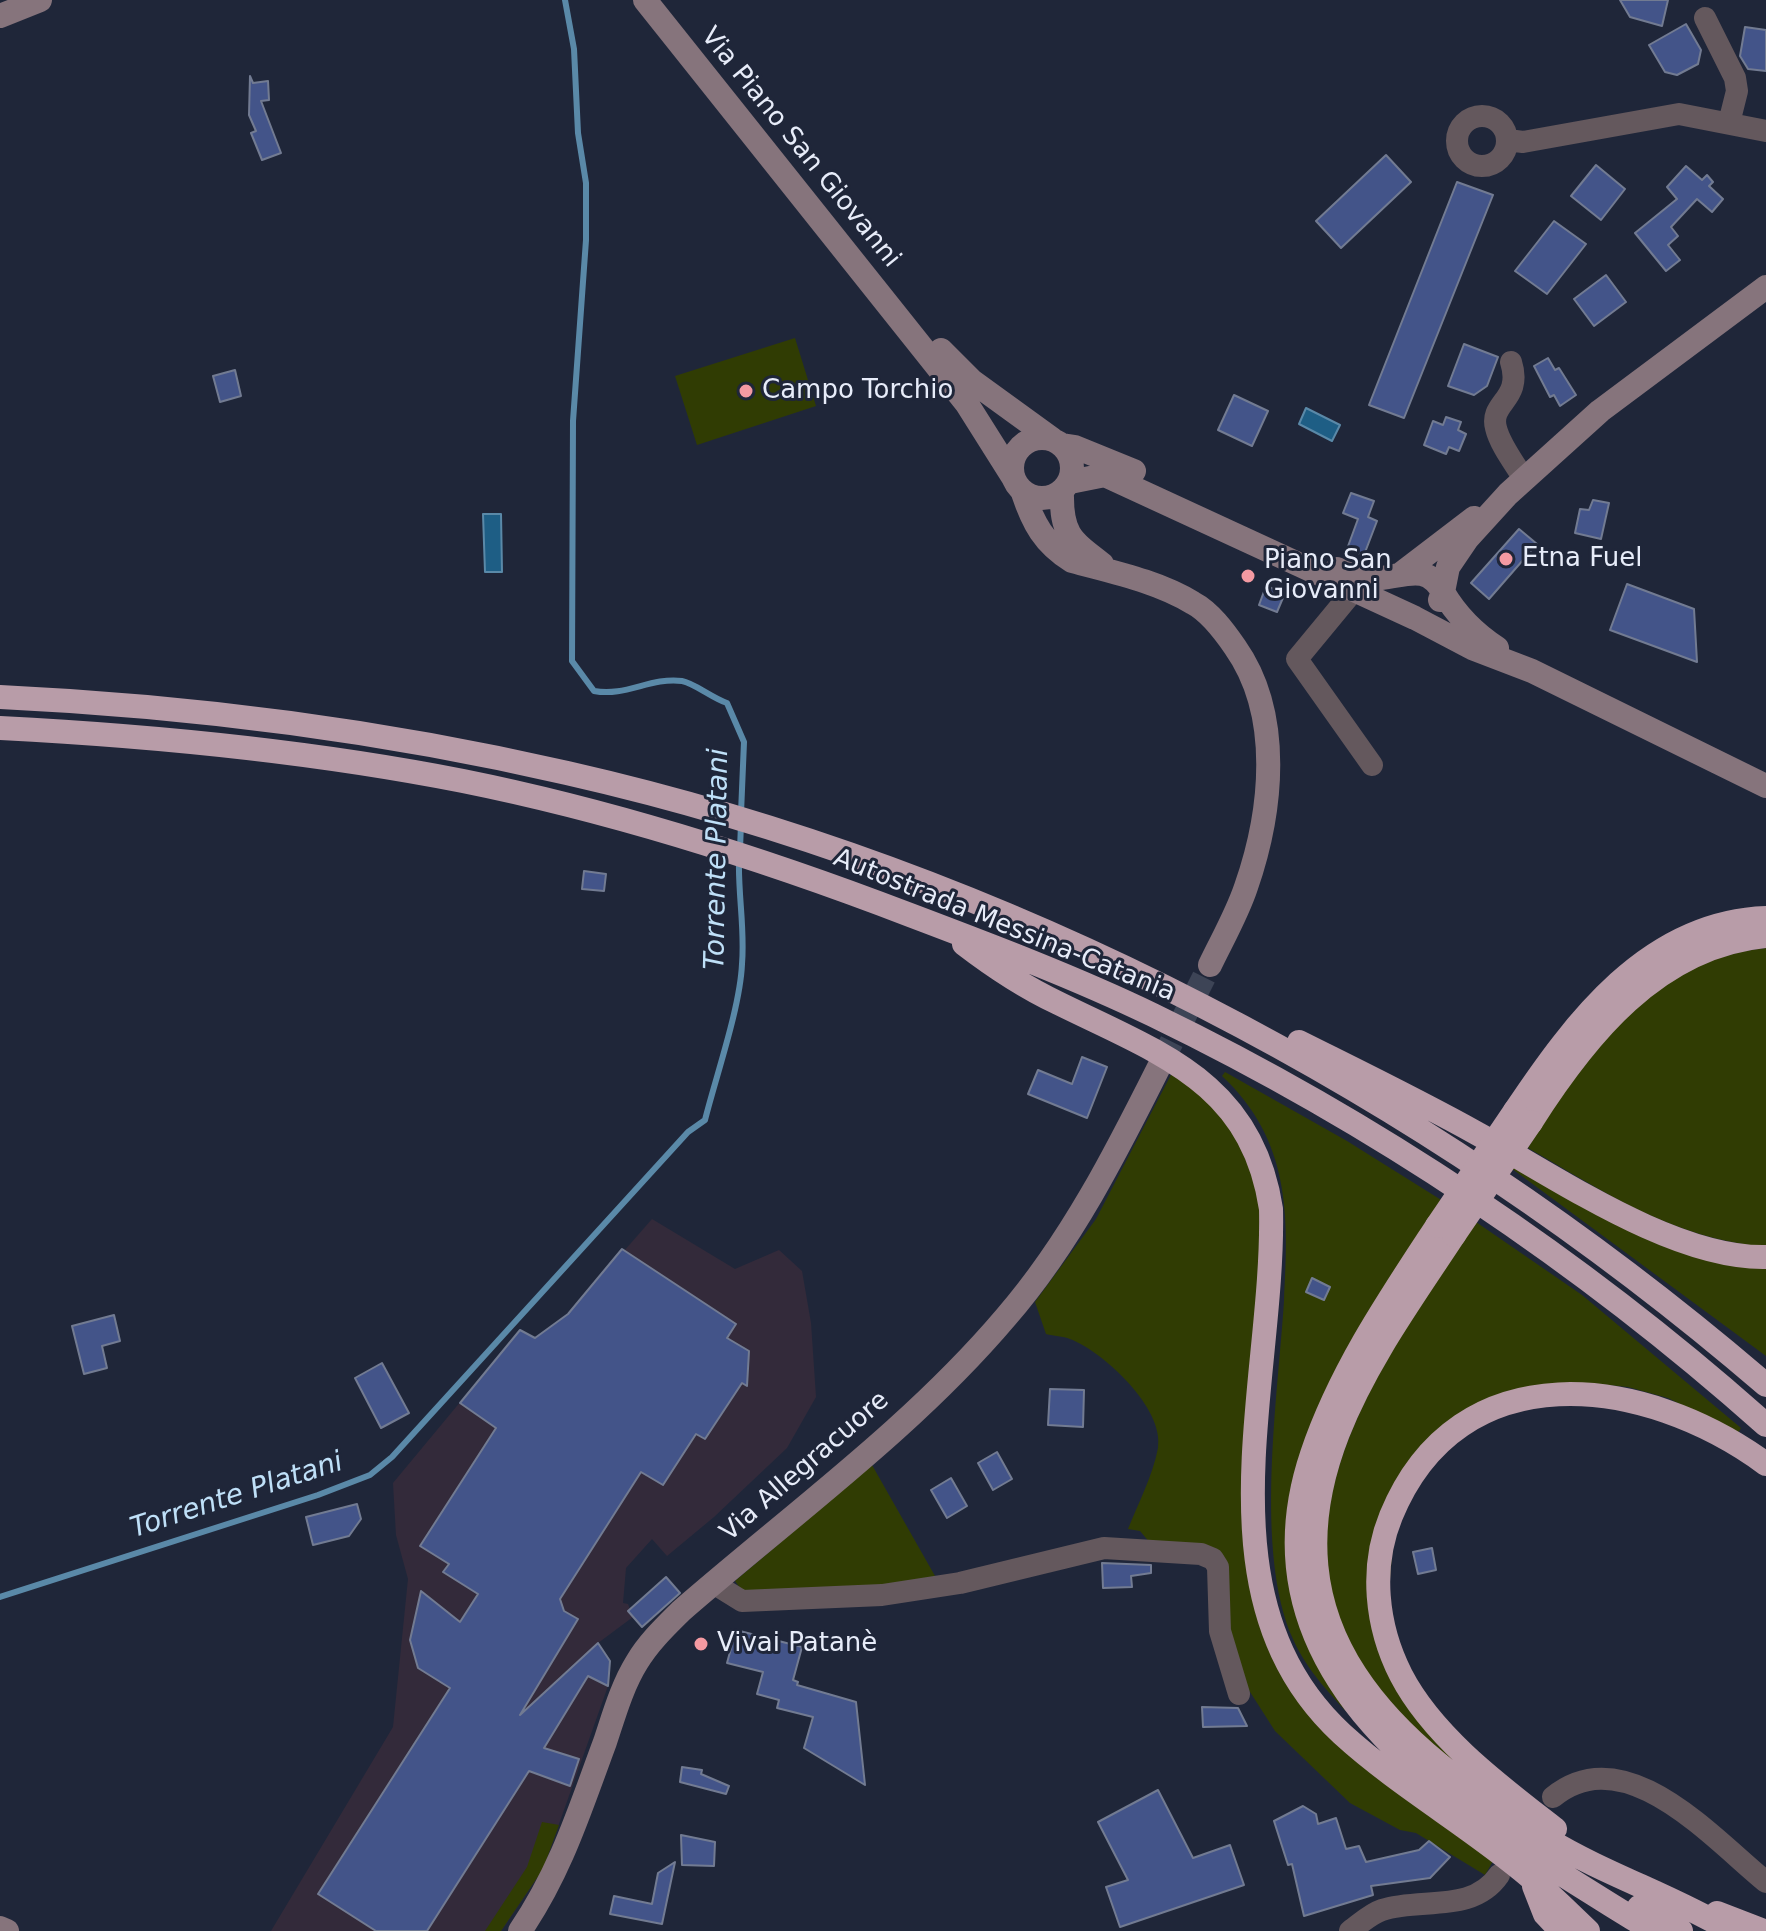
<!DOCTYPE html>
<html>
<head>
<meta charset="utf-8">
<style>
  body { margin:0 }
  canvas { display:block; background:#1f2639 }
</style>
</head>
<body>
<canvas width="1766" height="1931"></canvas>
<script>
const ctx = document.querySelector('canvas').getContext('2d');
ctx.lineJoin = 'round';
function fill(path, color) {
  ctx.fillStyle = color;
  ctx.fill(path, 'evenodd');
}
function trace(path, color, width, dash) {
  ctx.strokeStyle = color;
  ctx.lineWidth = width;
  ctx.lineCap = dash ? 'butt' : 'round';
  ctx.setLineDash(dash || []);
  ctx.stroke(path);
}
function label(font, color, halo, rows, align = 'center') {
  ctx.font = font + ' "DejaVu Sans",sans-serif';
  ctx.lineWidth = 6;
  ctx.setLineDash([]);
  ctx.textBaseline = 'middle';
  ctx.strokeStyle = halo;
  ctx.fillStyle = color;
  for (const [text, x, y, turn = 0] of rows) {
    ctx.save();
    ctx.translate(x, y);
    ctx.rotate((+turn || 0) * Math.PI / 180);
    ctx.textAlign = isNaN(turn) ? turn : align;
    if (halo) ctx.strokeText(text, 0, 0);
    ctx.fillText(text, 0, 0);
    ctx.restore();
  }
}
const industrial = new Path2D(`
  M652 1219 735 1269 779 1250 802 1271 811 1323 816 1397 787 1448 714 1517 667 1556 652 1539 626 1568 623 1603 628 1604 633 1617 598 1643 610 1661 608 1686 543 1869 501 1931H271L393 1727 408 1579 396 1535 393 1483 520 1330 535 1338 568 1315Z`);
const green = new Path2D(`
  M795 338 816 406 697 445 675 376Z
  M1766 948V1247C1672 1238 1608 1194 1528 1148 1586 1055 1646 961 1766 948Z
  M1174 1069 1235 1130 1260 1196 1253 1600 1267 1644 1284 1677 1493 1861 1485 1875 1416 1833 1400 1830 1350 1803 1275 1731 1236 1670 1226 1629 1224 1562 1151 1544 1140 1531 1128 1529C1138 1504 1153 1475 1158 1448 1165 1409 1104 1352 1070 1339 1063 1336 1054 1336 1046 1334L1035 1302 1096 1219Z
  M1225 1072 1347 1141 1446 1203 1316 1426 1325 1676 1355 1721C1332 1696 1307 1671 1293 1639 1254 1552 1278 1396 1284 1301 1289 1214 1290 1140 1222 1076Z
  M1473 1140 1766 1267V1356Z
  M1476 1222 1582 1295 1741 1428 1738 1433 1668 1398 1628 1387 1589 1383 1525 1389 1398 1488 1384 1647 1493 1790C1459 1765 1421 1743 1393 1711 1245 1544 1376 1371 1476 1222Z
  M872 1465 939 1583 746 1596 735 1581Z
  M542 1822 559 1825 543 1869 501 1931H485L527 1867Z`);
const water = new Path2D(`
  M1306 408 1340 425 1332 441 1299 424Z
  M483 514H501L502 572H485Z`);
const stream = new Path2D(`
  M565 0 574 49 578 133 586 183V240L573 421 572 661 594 691C626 697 650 677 682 681 694 683 712 698 727 703L744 742 741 813
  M740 849 741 824
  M0 1597 318 1495 370 1475 392 1457 688 1132 705 1120C716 1076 740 1008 742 964 745 929 738 895 739 860`);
const building = new Path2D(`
  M1620 0H1668L1662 26 1630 17Z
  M1686 24 1701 50 1698 64 1677 75 1665 72 1649 45Z
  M1745 27 1766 30V71L1748 69 1740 56Z
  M250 76 253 83 268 81 269 100 261 101 281 153 262 160 251 133 256 131 249 115Z
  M1386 155 1411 182 1341 248 1316 221Z
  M1596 165 1625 189 1601 220 1571 196Z
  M1686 166 1702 180 1707 175 1713 182 1709 186 1723 199 1712 212 1697 199 1671 227 1678 236 1668 245 1680 260 1666 271 1635 233 1677 199 1667 187Z
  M1457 182 1493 195 1404 418 1369 405Z
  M1554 221 1586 244 1547 294 1515 271Z
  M1606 275 1626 302 1594 326 1574 299Z
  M1464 344 1498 357 1487 386 1474 395 1448 386Z
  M1548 358 1555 370 1559 368 1576 395 1560 406 1554 395 1550 397 1534 366Z
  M235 370 241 396 220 402 213 376Z
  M1234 395 1268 411 1252 446 1218 430Z
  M1446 417 1461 422 1458 430 1466 434 1459 451 1449 447 1446 454 1424 445 1433 421 1443 425Z
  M1351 493 1374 501 1368 517 1377 521 1364 555 1347 549 1358 519 1343 513Z
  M1593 500 1609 503 1601 539 1575 533 1580 509 1589 510Z
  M1519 529 1537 544 1489 599 1471 583Z
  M1627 584 1694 609 1697 662 1610 630Z
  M1266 586 1285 593 1277 612 1259 605Z
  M584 871 606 874 604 891 582 889Z
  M1082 1057 1107 1067 1087 1118 1028 1094 1038 1070 1072 1084Z
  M622 1249 736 1324 727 1338 749 1351 747 1386 742 1383 705 1439 696 1434 663 1485 641 1472 560 1599 564 1611 578 1619 520 1715 598 1643 610 1661 608 1686 588 1676 544 1748 579 1759 570 1786 529 1771 427 1931H376L318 1894 450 1688 418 1668 410 1640 421 1591 460 1622 478 1594 443 1572 449 1564 420 1546 496 1428 460 1403 520 1330 535 1338 568 1314Z
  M1312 1278 1330 1287 1324 1300 1306 1292Z
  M114 1315 120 1341 102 1346 107 1368 84 1374 72 1326Z
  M382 1363 409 1413 381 1428 355 1378Z
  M1050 1389 1084 1390 1083 1427 1048 1425Z
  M997 1452 1012 1479 993 1490 978 1463Z
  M951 1478 967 1506 947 1518 931 1490Z
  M357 1504 361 1519 349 1536 313 1545 306 1517Z
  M1432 1548 1436 1570 1418 1574 1413 1552Z
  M1102 1563 1151 1565V1573L1131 1576 1132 1587 1103 1588Z
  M666 1577 680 1593 642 1627 628 1611Z
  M736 1630 802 1647 793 1680 798 1682 797 1685 856 1702 865 1785 804 1748 813 1717 777 1708 779 1700 757 1694 763 1672 727 1663Z
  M1202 1707 1238 1708 1247 1726 1203 1727Z
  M682 1767 702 1770 701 1774 729 1786 726 1794 680 1782Z
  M1158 1790 1193 1858 1230 1845 1244 1885 1120 1927 1106 1887 1128 1880 1098 1822Z
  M1303 1806 1316 1814 1318 1824 1336 1818 1346 1849 1359 1846 1366 1862 1419 1850 1429 1841 1450 1857 1430 1878 1371 1886 1373 1895 1304 1916 1292 1864 1288 1865 1274 1821Z
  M681 1835 715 1842 714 1866 682 1865Z
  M675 1862 662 1924 610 1914 614 1896 652 1904 658 1873Z`);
const secondaryTunnel = new Path2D(`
  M1161 1063 1210 965`);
const street = new Path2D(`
  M1705 18 1735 78 1737 91 1729 123
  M1457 141a25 25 0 1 1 50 0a25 25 0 1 1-50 0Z
  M1508 140 1523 142 1679 114 1766 131
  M1511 362C1523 400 1489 402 1496 428 1500 445 1515 464 1524 479
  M1354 590 1297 659 1372 765
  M713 1583 742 1601 882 1595 960 1583 1104 1548 1201 1554 1213 1559 1218 1567 1220 1631 1239 1694
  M1553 1797C1625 1738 1711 1837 1766 1882
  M1350 1931C1360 1924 1370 1914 1382 1910 1421 1897 1472 1914 1499 1875`);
const secondary = new Path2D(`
  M645 0 967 404 1013 477
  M0 16 40 0
  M941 350 972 381 1052 439
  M1012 468a30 30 0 1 1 60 0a30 30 0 1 1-60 0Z
  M1062 445 1075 447 1134 471
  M1070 482 1105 475 1415 618 1472 648 1532 671 1766 786
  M1062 492C1061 533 1070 540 1102 564
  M1023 493C1033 523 1044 544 1072 561 1112 572 1157 581 1193 603 1210 612 1224 631 1235 647 1283 715 1272 812 1246 887 1237 914 1222 940 1210 965
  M1337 569C1351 575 1366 580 1381 578 1408 575 1427 564 1443 592L1440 600
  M1402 573 1474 518
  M1497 648C1474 633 1457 616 1443 592L1448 567 1467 539 1508 494 1600 411 1766 287
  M0 1928 7 1931
  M520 1931C561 1871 580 1809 605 1742 614 1715 622 1686 637 1662 649 1642 665 1627 681 1611 790 1516 912 1428 1006 1317 1071 1242 1117 1151 1161 1063`);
const highway = new Path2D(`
  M0 697C191 706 380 730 567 773 1007 873 1425 1092 1766 1385
  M0 728C156 736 310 751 463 781 617 812 764 859 910 915 992 946 1074 977 1153 1015 1374 1122 1583 1262 1766 1425
  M964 944C994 967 1024 987 1058 1003 1159 1053 1252 1082 1271 1209 1275 1383 1195 1598 1342 1734 1400 1787 1470 1826 1530 1877 1550 1894 1569 1913 1588 1931
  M1299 1042C1359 1072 1419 1101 1478 1134 1558 1178 1674 1259 1766 1257
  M1515 1111C1574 1023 1648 922 1766 918
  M1531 1122C1585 1037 1657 946 1766 936
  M1437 1226C1389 1299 1340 1371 1312 1454 1231 1694 1486 1826 1653 1931
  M1454 1235C1412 1299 1366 1362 1338 1433 1261 1630 1392 1745 1547 1839 1606 1875 1673 1896 1731 1931
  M1555 1829C1501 1787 1433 1737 1401 1675 1376 1626 1370 1567 1391 1516 1459 1350 1645 1375 1766 1464
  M1534 1886 1545 1914 1561 1931
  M1639 1907 1681 1931
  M1717 1913 1764 1931`);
const highwayBridge = new Path2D(`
  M1437 1226 1515 1111
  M1454 1235 1531 1122`);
const markers = [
  [746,391,8,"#f49aa2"],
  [1506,559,8,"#f49aa2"],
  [1248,576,8,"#f49aa2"],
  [701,1644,8,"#f49aa2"]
];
const streetNames = [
  ["Via Piano San Giovanni",800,148,51],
  ["Autostrada Messina-Catania",1004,926,22],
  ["Via Allegracuore",805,1467,-41]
];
const poiNames = [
  ["Campo Torchio",762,391],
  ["Etna Fuel",1522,559],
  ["Piano San",1264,561],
  ["Giovanni",1264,591],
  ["Vivai Patanè",717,1644]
];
const waterNames = [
  ["Torrente Platani",718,859,-89],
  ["Torrente Platani",237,1496,-18]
];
fill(industrial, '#332a3a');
fill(green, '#303c03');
fill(water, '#1e5e85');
trace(water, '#5a89a8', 2);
trace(stream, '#5a89a8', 6);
fill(building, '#435489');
trace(building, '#727b92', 2);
trace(secondaryTunnel, '#3d4456', 24, [24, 12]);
trace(street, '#64585d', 22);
trace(secondary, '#86747c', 24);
trace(highway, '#b89ca8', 24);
trace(highwayBridge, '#b89ca8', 24);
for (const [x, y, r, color] of markers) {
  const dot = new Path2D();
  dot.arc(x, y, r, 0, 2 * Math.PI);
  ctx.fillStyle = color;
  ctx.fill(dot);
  trace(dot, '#1f2639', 3);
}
label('26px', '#e7ecf9', '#1f2639', streetNames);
label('26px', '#e7ecf9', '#1f2639', poiNames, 'left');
label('italic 28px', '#bfe0f8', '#1f2639', waterNames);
</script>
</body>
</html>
